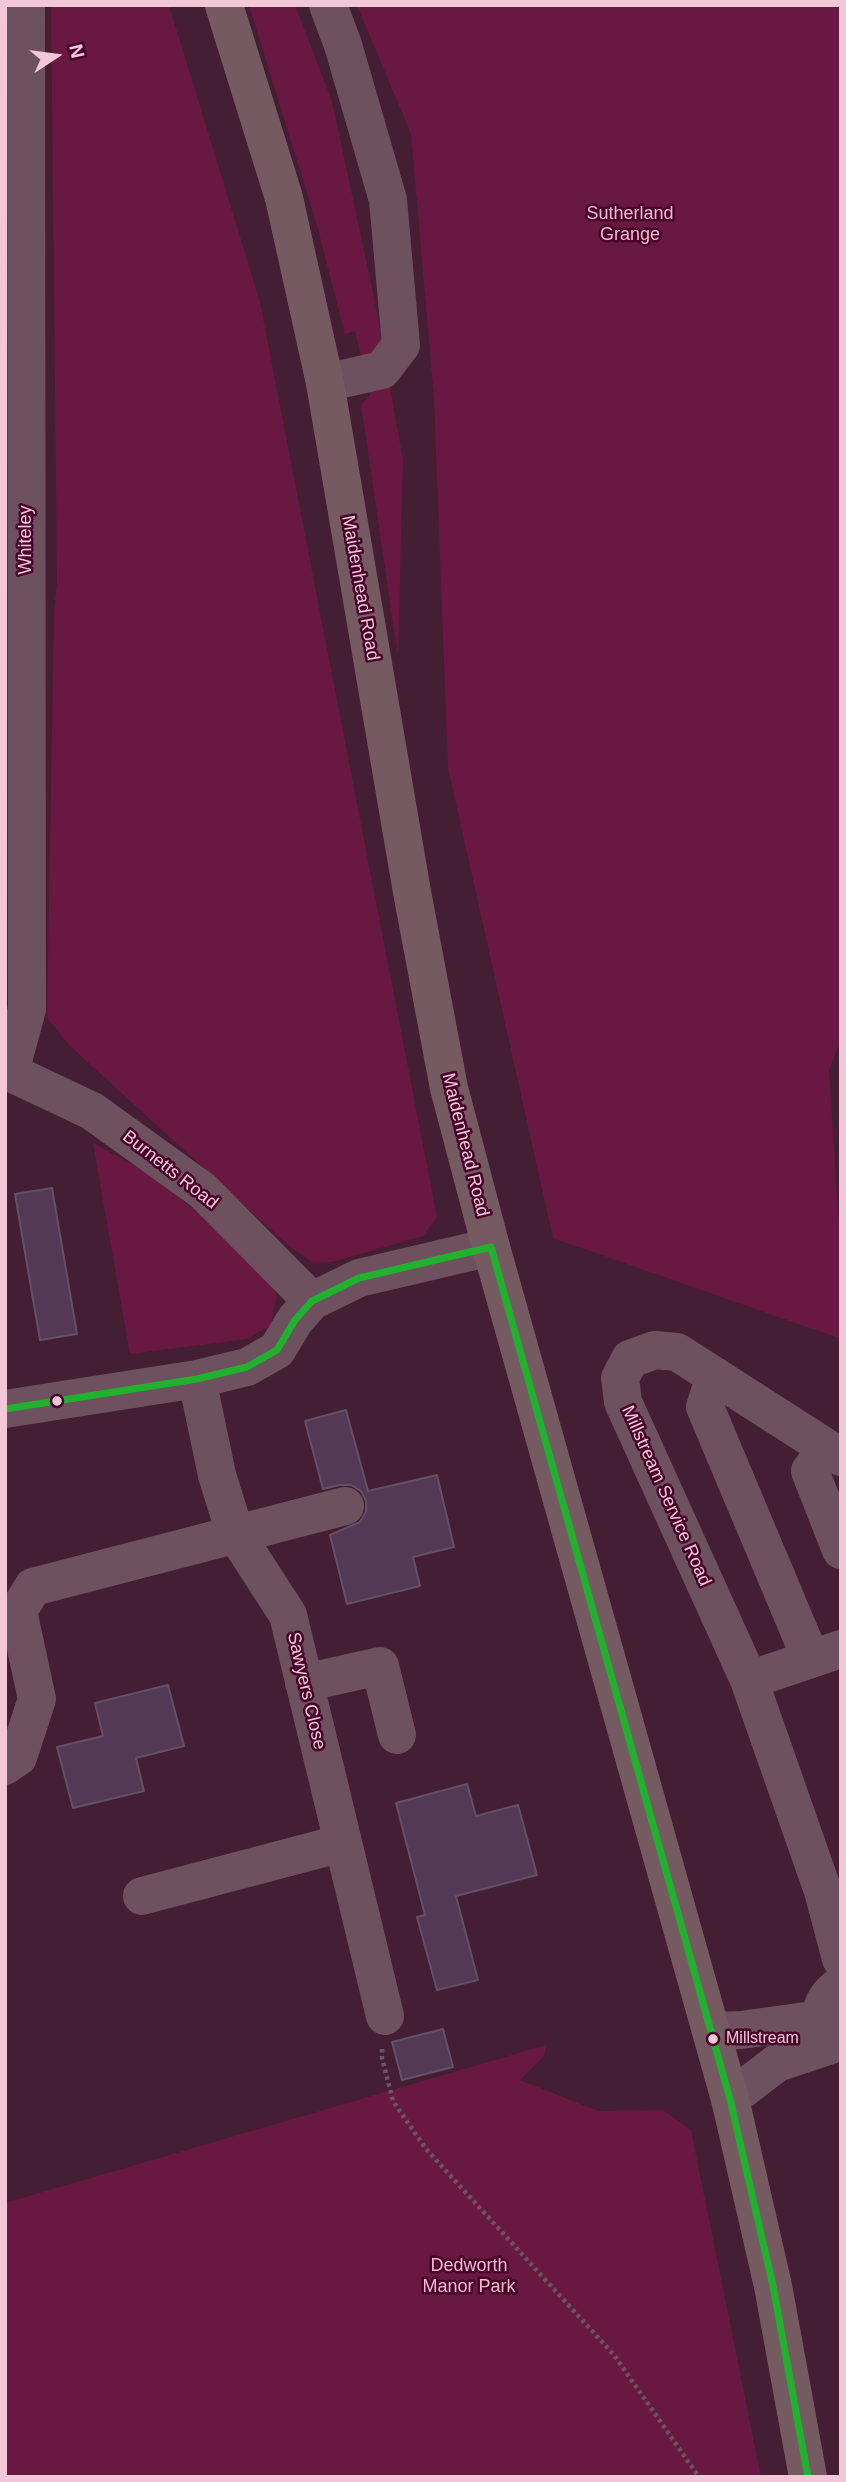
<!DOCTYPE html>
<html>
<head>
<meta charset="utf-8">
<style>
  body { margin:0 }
  #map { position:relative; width:846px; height:2482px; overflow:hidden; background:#441e32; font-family:Helvetica,sans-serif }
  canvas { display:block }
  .frame { position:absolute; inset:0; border:7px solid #f2c7d7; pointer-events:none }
  .north { position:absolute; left:21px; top:21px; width:70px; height:70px; -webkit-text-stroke:5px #480129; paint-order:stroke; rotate:77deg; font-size:19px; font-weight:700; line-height:28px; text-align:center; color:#f2c7d7 }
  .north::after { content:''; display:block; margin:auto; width:24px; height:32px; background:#f2c7d7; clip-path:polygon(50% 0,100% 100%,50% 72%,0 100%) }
</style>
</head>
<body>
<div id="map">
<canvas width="846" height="2482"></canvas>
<div class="frame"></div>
<div class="north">N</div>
</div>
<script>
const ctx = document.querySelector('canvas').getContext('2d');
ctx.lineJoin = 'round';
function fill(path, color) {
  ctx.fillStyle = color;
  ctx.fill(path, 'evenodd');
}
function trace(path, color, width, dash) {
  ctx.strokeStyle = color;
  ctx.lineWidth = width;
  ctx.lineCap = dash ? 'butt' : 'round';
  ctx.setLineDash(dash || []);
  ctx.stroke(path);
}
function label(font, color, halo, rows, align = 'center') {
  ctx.font = font + ' Helvetica,sans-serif';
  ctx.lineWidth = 5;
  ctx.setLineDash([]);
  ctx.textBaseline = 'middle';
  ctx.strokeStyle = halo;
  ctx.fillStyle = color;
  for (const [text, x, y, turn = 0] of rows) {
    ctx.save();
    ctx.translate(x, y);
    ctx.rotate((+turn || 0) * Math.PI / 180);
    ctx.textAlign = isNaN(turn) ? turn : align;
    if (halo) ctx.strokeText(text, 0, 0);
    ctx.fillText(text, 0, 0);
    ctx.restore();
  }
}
const green = new Path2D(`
  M51 5H169L260 302 437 1217 423 1236 332 1262 313 1263 289 1246 70 1046 47 1018 54 613 57 581Z
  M249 5H295L332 101 375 302 403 460 398 656 361 405 370 395 355 331 345 334 316 222Z
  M357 5H841V1039L829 1070 841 1256V1339L553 1238 448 768 434 399 411 134Z
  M93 1143 150 1174 270 1272 277 1298 270 1326 247 1339 130 1354Z
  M546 2045 544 2056 520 2080 598 2111 663 2110 691 2130 761 2477H5V2203Z`);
const building = new Path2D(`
  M52 1188 77 1334 40 1340 15 1194Z
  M346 1410 368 1491 437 1475 454 1547 413 1557 420 1586 347 1604 330 1535 360 1522 366 1512V1501L361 1491 351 1485H340L323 1489 305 1421Z
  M168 1685 184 1746 136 1758 144 1791 73 1808 57 1747 103 1736 95 1703Z
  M467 1784 476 1816 518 1805 537 1875 456 1896 478 1980 437 1990 417 1917 425 1915 396 1803Z
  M443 2029 453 2067 402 2080 392 2042Z`);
const path = new Path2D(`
  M382 2049V2058L393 2101 426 2149 614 2355 699 2477`);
const minor = new Path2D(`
  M325 383 382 370 401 345 388 200 343 45 328 5
  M5 1070 92 1111 203 1191 312 1301
  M10 1072 27 1009 26 5
  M715 1376 705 1407 811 1659
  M197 1379 217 1475 235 1533 288 1615 385 2016
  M5 1409 197 1379 247 1367 277 1350 295 1320 312 1301 359 1278 491 1247
  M826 1448 810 1471 841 1550
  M841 1457 677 1352 655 1350 630 1359 620 1378 623 1402 749 1680 823 1891 841 1959
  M749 1680 841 1649
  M304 1683 380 1666 397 1735
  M5 1766 18 1757 37 1699 18 1611 33 1587 345 1506
  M142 1896 343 1843
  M712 2031 741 2030 820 2019
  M828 2042C813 2022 821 1998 841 1985
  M730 2099 777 2063 831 2045`);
const major = new Path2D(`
  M224 5 284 198 325 383 412 892 449 1088 491 1247 730 2099 773 2286 808 2477`);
const bus1 = new Path2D(`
  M491 1247 730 2099 773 2286 808 2477
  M5 1409 197 1379 247 1367 277 1350 295 1320 312 1301 359 1278 491 1247`);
const markers = [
  [57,1401,6,"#f2c7d7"],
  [713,2039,6,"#f2c7d7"]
];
const busNames = [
  ["Millstream",726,2039]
];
const parkNames = [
  ["Sutherland",630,214],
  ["Grange",630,235],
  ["Dedworth",469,2266],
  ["Manor Park",469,2287]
];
const streetNames = [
  ["Whiteley",26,540,-90],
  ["Maidenhead Road",360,588,80],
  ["Maidenhead Road",465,1145,76],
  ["Burnetts Road",170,1170,38],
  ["Millstream Service Road",666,1496,66],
  ["Sawyers Close",306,1691,77]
];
fill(green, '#691842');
fill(building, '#533956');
trace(building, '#645066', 2);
trace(path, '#6e5461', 4.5, [3.5, 3.5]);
trace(minor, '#6d515e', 38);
trace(major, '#765a61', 38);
trace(bus1, '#20b22e', 7);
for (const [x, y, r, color] of markers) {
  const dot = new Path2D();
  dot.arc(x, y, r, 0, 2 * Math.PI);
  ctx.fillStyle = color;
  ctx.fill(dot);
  trace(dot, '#480129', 2.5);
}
label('16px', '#f2c7d7', '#480129', busNames, 'left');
label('18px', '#f6b9d0', '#480129', parkNames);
label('18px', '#f2c7d7', '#480129', streetNames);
</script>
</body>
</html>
